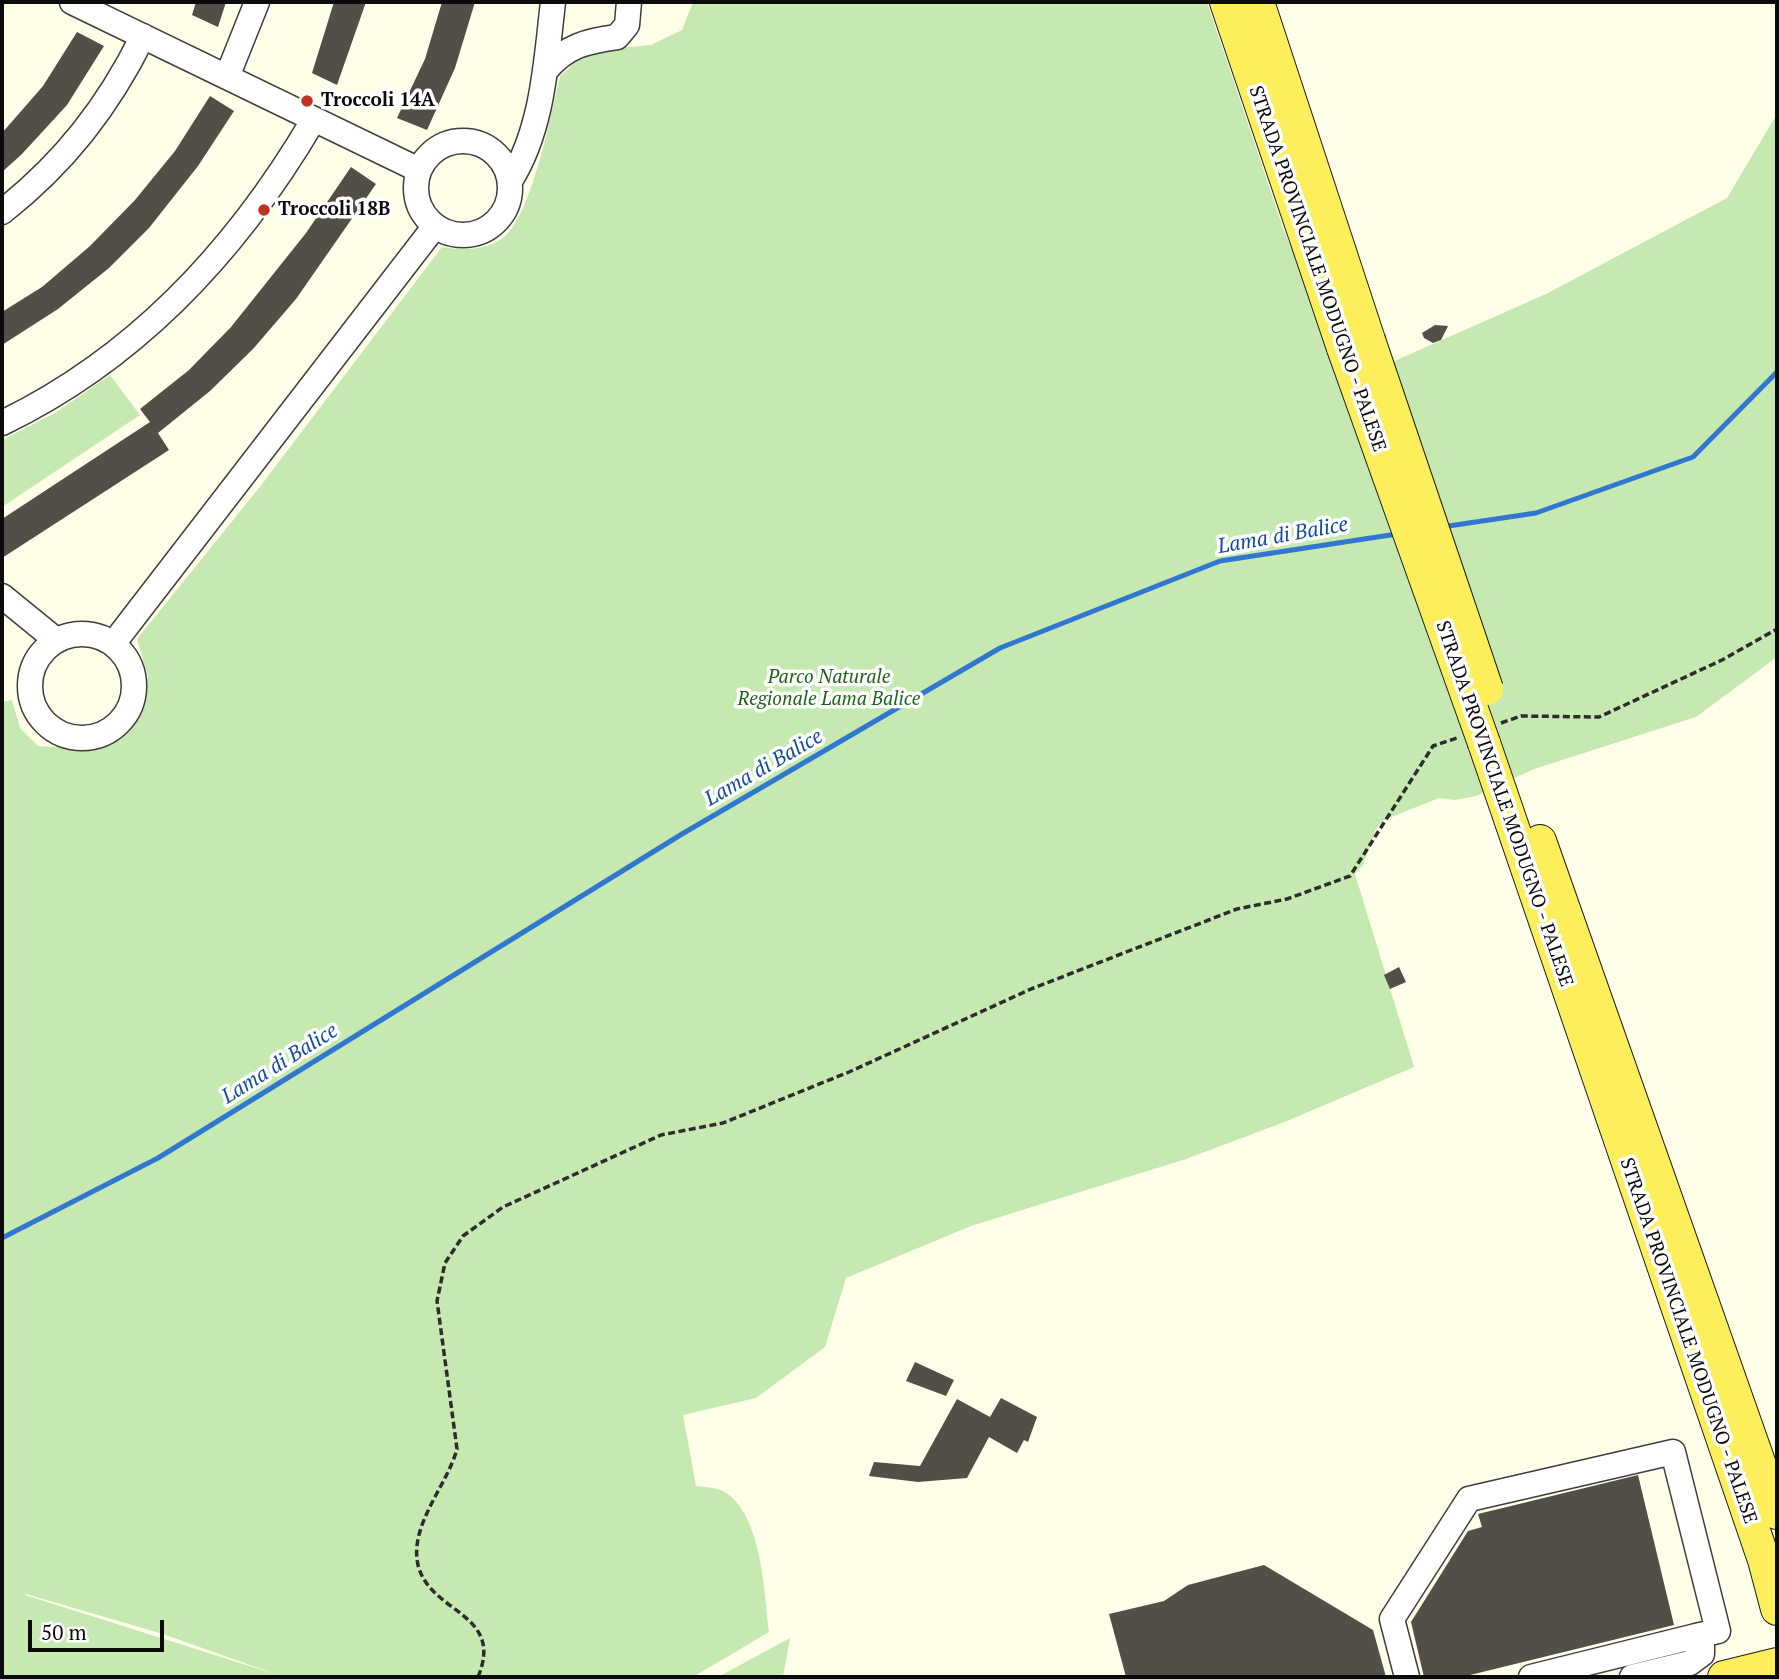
<!DOCTYPE html>
<html>
<head>
<meta charset="utf-8">
<style>
  body { margin:0 }
  #map { position:relative; width:1779px; height:1679px; overflow:hidden; background:#fffee8; font-family:"PT Serif",serif }
  canvas { display:block }
  .frame { position:absolute; inset:0; border:4px solid #0b0b0b; pointer-events:none }
  .scale { position:absolute; left:28px; top:1620px; width:136px; height:32px; box-sizing:border-box; border:4px solid #0b0b0b; border-top:0; padding-left:9px; font-size:21px; line-height:24px; white-space:nowrap; color:#0b0b0b; -webkit-text-stroke:5px #fff; paint-order:stroke }
</style>
</head>
<body>
<div id="map">
<canvas width="1779" height="1679"></canvas>
<div class="frame"></div>
<div class="scale">50 m</div>
</div>
<script>
const ctx = document.querySelector('canvas').getContext('2d');
ctx.lineJoin = 'round';
function fill(path, color) {
  ctx.fillStyle = color;
  ctx.fill(path, 'evenodd');
}
function trace(path, color, width, dash) {
  ctx.strokeStyle = color;
  ctx.lineWidth = width;
  ctx.lineCap = dash ? 'butt' : 'round';
  ctx.setLineDash(dash || []);
  ctx.stroke(path);
}
function label(font, color, halo, rows, align = 'center') {
  ctx.font = font + ' "PT Serif",serif';
  ctx.lineWidth = 7;
  ctx.setLineDash([]);
  ctx.textBaseline = 'middle';
  ctx.strokeStyle = halo;
  ctx.fillStyle = color;
  for (const [text, x, y, turn = 0] of rows) {
    ctx.save();
    ctx.translate(x, y);
    ctx.rotate((+turn || 0) * Math.PI / 180);
    ctx.textAlign = isNaN(turn) ? turn : align;
    if (halo) ctx.strokeText(text, 0, 0);
    ctx.fillText(text, 0, 0);
    ctx.restore();
  }
}
const green = new Path2D(`
  M693 2H1207L1283 228 1347 382 1546 294 1727 198 1777 114V657L1696 717 1534 769 1476 796 1455 800 1439 798 1384 820 1376 829 1363 865 1355 874 1414 1067 1287 1121 1186 1159 971 1226 846 1278 825 1347 756 1398 683 1415 696 1486C703 1487 716 1487 723 1491 762 1513 764 1591 769 1632L693 1677H2V702L12 700 20 728 38 746 91 749 130 724 148 677 137 639 259 488 442 247C462 250 481 251 500 240 531 222 551 113 560 76L577 61 610 49 651 45 682 30ZM26 1594 163 1634 278 1675 25 1595Z
  M110 375 140 415 2 507V440L55 413Z
  M790 1638 783 1677H718Z`);
const stream = new Path2D(`
  M1442 527 1536 513 1693 457 1777 372
  M2 1238 158 1158 682 834 1000 648 1220 561 1397 534`);
const building = new Path2D(`
  M196 2H226L218 27 192 15Z
  M334 2H366L337 85 312 73Z
  M442 2H475L455 68 427 130 397 118 425 59Z
  M77 32 104 46 67 105 22 154 2 172V133L43 86Z
  M210 96 234 111 198 166 149 228 109 268 58 309 2 345V312L42 287 90 246 135 200 175 151Z
  M351 167 376 184 296 299 253 349 210 391 158 433 169 450 2 558V519L150 422 140 409 189 370 231 327 306 233Z
  M1435 325 1448 326 1441 340 1433 343 1424 338 1422 333Z
  M1399 967 1406 982 1390 989 1384 975Z
  M915 1362 954 1380 946 1396 906 1381Z
  M1001 1398 1037 1417 1028 1442 1024 1440 1017 1453 989 1437 967 1478 918 1482 869 1476 874 1462 920 1466 957 1399 990 1417Z
  M1638 1475 1674 1625 1462 1677H1424L1411 1622 1468 1531 1482 1527 1478 1514Z
  M1264 1565 1373 1630 1386 1677H1126L1109 1614 1164 1601 1188 1585Z`);
const path = new Path2D(`
  M1501 723 1521 716 1599 717 1722 660 1777 629
  M478 1677C505 1612 430 1614 418 1565 409 1525 447 1486 457 1449L437 1301 445 1263 463 1236 503 1207 661 1135 723 1123 849 1072 1031 989 1237 909 1287 899 1350 876 1433 746 1457 738`);
const minor = new Path2D(`
  M72 2 419 170
  M546 70C566 46 587 41 617 37L627 25 629 2
  M227 77 257 2
  M416 188a47 47 0 1 1 94 0a47 47 0 1 1-94 0Z
  M510 181C543 129 546 62 553 2
  M2 212C64 163 108 107 143 36
  M2 423C137 358 239 247 314 119
  M2 596 56 640
  M30 686a52 52 0 1 1 104 0a52 52 0 1 1-104 0Z
  M113 644 435 226
  M1407 1677 1392 1619 1469 1499 1673 1452 1718 1631 1696 1636 1702 1645V1654L1690 1663 1632 1677
  M1531 1677 1696 1636`);
const major = new Path2D(`
  M1226 2 1343 348
  M1258 2 1369 340
  M1484 743 1764 1560 1777 1609
  M1540 841 1777 1513
  M1724 1677 1777 1664`);
const majorBridge = new Path2D(`
  M1369 340 1487 689
  M1343 348 1484 743`);
const markers = [
  [307,101,7,"#bd3220"],
  [264,210,7,"#bd3220"]
];
const poiNames = [
  ["Troccoli 14A",321,101],
  ["Troccoli 18B",278,210]
];
const streetNames = [
  ["STRADA PROVINCIALE MODUGNO - PALESE",1317,269,71],
  ["STRADA PROVINCIALE MODUGNO - PALESE",1504,804,71],
  ["STRADA PROVINCIALE MODUGNO - PALESE",1688,1341,71]
];
const parkNames = [
  ["Parco Naturale",829,678],
  ["Regionale Lama Balice",829,700]
];
const waterNames = [
  ["Lama di Balice",1283,536,-10],
  ["Lama di Balice",764,768,-30],
  ["Lama di Balice",280,1064,-32]
];
fill(green, '#c6e9b2');
trace(stream, '#3177d0', 5);
fill(building, '#534e47');
trace(minor, '#3e3e3e', 27);
trace(major, '#1c1c1c', 34);
trace(path, '#2d2d2d', 3.5, [7, 3.5]);
trace(minor, '#fff', 24);
trace(major, '#fcef5b', 32);
trace(majorBridge, '#1c1c1c', 34, []);
trace(majorBridge, '#fcef5b', 32);
for (const [x, y, r, color] of markers) {
  const dot = new Path2D();
  dot.arc(x, y, r, 0, 2 * Math.PI);
  ctx.fillStyle = color;
  ctx.fill(dot);
  trace(dot, '#fff', 2.5);
}
label('bold 19px', '#0b0b0b', '#fff', poiNames, 'left');
label('19px', '#0b0b0b', '#fff', streetNames);
label('italic 19px', '#1e631a', '#fff', parkNames);
label('italic 21px', '#124b9e', '#fff', waterNames);
</script>
</body>
</html>
